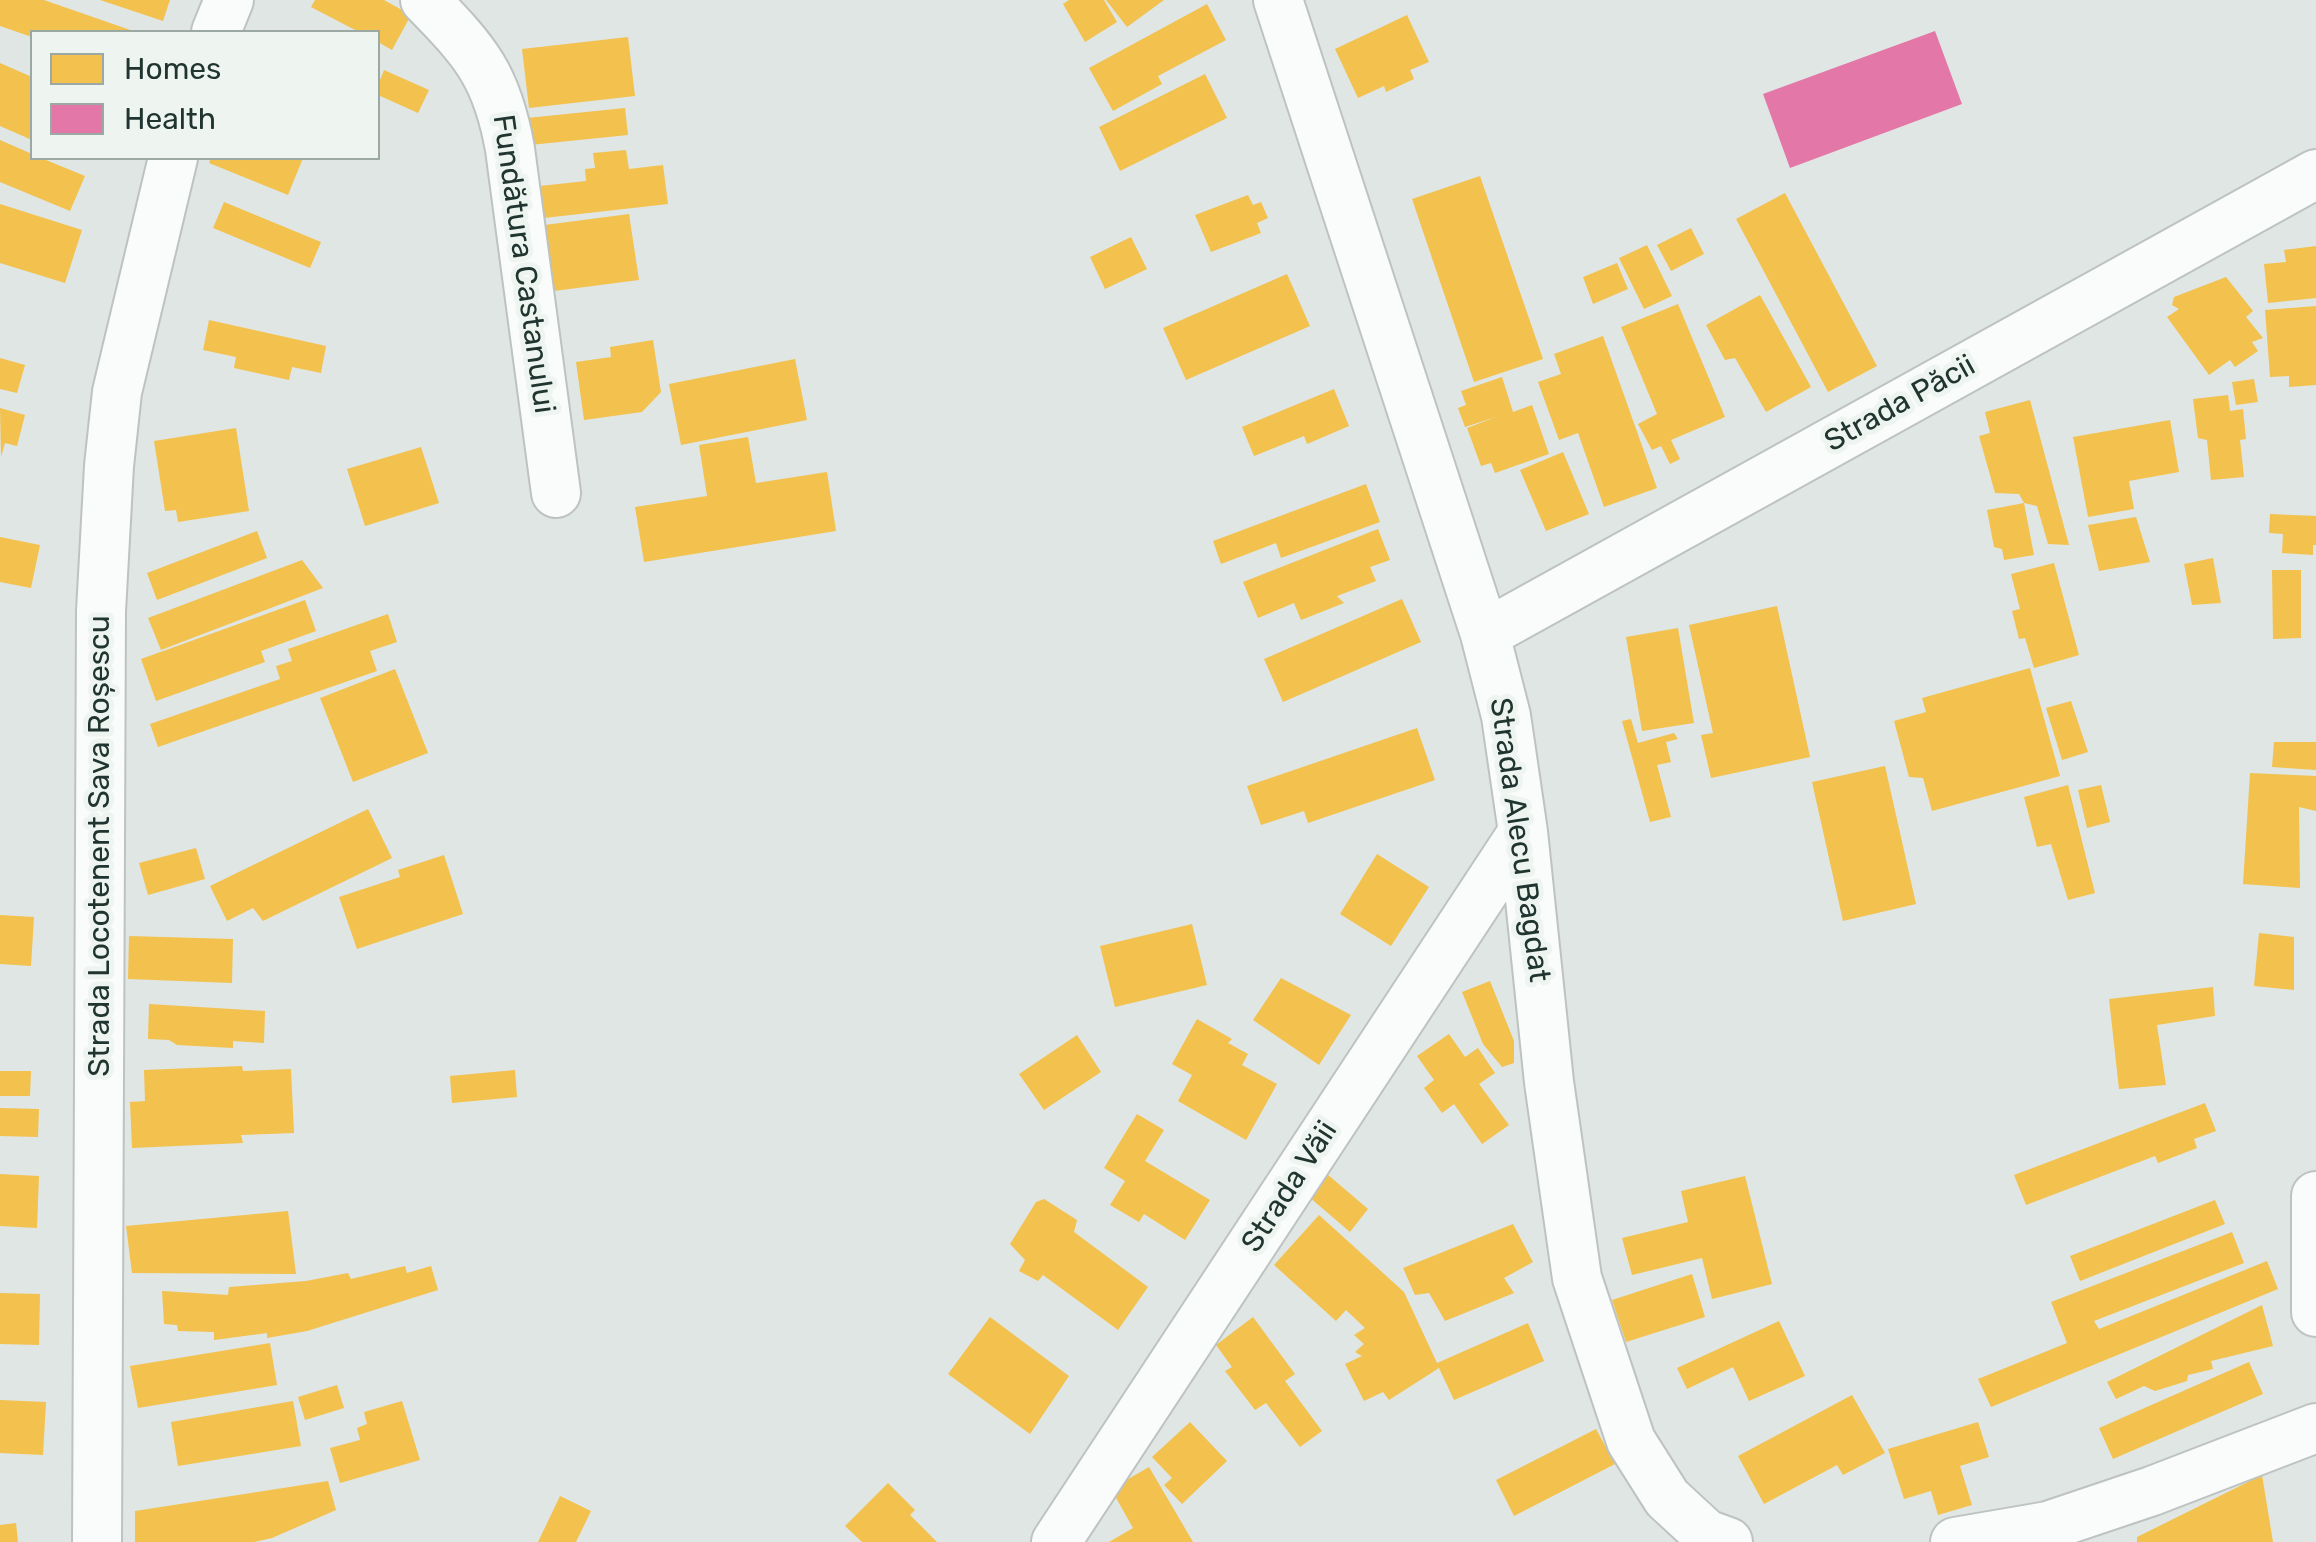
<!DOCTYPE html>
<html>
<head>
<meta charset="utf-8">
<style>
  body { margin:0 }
  #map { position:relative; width:2316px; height:1542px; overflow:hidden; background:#e0e6e3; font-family:Rubik,sans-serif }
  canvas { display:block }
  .legend { position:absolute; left:30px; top:30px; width:350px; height:130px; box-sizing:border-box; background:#eef5f1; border:2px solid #9ca8a4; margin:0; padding:12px 18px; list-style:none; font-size:30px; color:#213530 }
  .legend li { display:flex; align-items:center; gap:20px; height:50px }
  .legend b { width:50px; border:2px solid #9ca8a4 }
</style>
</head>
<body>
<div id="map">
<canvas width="2316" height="1542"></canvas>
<ul class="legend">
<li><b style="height:28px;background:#f2c14e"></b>Homes</li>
<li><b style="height:28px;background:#e377a8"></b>Health</li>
</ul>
</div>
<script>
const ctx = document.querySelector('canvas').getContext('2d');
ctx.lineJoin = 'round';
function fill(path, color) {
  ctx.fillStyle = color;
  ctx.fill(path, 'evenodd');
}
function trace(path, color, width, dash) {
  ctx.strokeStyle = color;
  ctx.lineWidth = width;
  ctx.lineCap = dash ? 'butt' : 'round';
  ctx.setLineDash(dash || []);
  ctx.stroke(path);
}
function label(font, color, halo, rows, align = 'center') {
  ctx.font = font + ' Rubik,sans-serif';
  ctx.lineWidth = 10;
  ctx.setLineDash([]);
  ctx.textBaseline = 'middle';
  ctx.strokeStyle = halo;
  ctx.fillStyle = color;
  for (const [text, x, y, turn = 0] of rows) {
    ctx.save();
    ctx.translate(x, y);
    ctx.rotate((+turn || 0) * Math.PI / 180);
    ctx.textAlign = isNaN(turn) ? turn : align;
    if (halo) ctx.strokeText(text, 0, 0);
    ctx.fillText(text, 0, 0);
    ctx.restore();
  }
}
const homes = new Path2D(`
  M0 0H44L136 32H32V37L0 26Z
  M100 0H170L163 21Z
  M315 0H384L411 15 392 50 378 42V32H359L311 7Z
  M1069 0H1104L1117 22 1085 42 1063 4Z
  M1106 0H1164L1127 27Z
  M1207 4 1226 40 1158 76 1162 84 1113 111 1089 68Z
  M1407 15 1429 62 1410 70 1414 79 1386 92 1384 86 1358 98 1335 49Z
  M628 37 635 96 529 108 522 49Z
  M0 63 32 77V140L0 126Z
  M384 70 429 90 418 113 378 95V85Z
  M1205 74 1227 118 1120 171 1099 127Z
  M625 108 628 135 530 145 527 118Z
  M0 140 32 154V158H41L85 176 70 211 0 182Z
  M626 150 629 169 663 165 668 204 544 218 540 186 586 181 585 169 595 168 593 153Z
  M211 158H303L288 195 209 163Z
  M1480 176 1543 359 1474 382 1412 199Z
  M1785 193 1877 366 1828 392 1736 219Z
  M1248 195 1253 205 1261 202 1268 218 1257 223 1261 233 1211 252 1195 215Z
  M224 202 321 242 310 268 213 228Z
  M0 204 82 230 65 283 0 263Z
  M629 214 639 280 546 292 537 226Z
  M1691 228 1704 254 1671 271 1657 245Z
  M1131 237 1147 269 1105 289 1090 257Z
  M1647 245 1672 296 1644 309 1619 258Z
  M2316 246V298L2268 303 2264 264 2286 262 2284 250Z
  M1617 263 1628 289 1593 304 1583 277Z
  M1287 274 1310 326 1186 380 1163 328Z
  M2226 277 2253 311 2246 317 2263 338 2252 342 2258 351 2235 367 2230 360 2209 375 2167 317 2179 309 2172 305 2174 297Z
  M1760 295 1811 387 1766 412 1735 358 1725 360 1706 325Z
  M1678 304 1725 417 1671 440 1680 459 1670 464 1661 446 1652 450 1638 424 1657 414 1621 327Z
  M2316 306V385L2289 387V376L2270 377 2265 310Z
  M209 320 326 346 321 373 292 367 289 380 234 368 236 357 203 350Z
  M1603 336 1657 488 1604 507 1578 433 1559 440 1538 382 1561 374 1554 354Z
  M653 340 661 392 642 412 584 420 576 362 611 357 610 347Z
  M0 358 25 365 17 393 0 389Z
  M795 359 807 420 681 445 669 384Z
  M1502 377 1513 412 1532 405 1549 454 1495 473 1491 463 1481 466 1467 428 1496 417 1465 427 1458 408 1466 405 1461 391Z
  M2254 379 2258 402 2236 405 2232 382Z
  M1334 389 1349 426 1307 444 1304 436 1254 456 1242 427Z
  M2228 395 2230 411 2243 409 2246 439 2240 440 2244 477 2211 480 2207 440 2198 438 2193 399Z
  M2030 400 2069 545 2048 544 2037 506 2024 503 2019 494 1995 493 1979 436 1990 433 1985 412Z
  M0 408 25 415 17 446 5 443 1 457Z
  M2170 420 2179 472 2129 481 2134 509 2088 517 2073 437Z
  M236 428 249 511 178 522 176 510 165 511 154 441Z
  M748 437 756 483 827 472 836 531 644 562 635 507 707 496 699 445Z
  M421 447 439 503 365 526 347 469Z
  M1563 452 1589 514 1546 531 1520 470Z
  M1366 484 1380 522 1281 558 1276 543 1221 564 1213 541Z
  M2024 503 2034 555 2004 560 2002 549 1994 547 1987 510Z
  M2270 514 2316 516V545H2313V555L2282 553 2283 534 2269 533Z
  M2136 517 2150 562 2099 571 2088 525Z
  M1378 529 1390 560 1370 567 1376 581 1337 596 1344 603 1301 620 1294 603 1258 618 1243 582Z
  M257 531 267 558 157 600 147 573Z
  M0 537 40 545 31 588 0 582Z
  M2213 558 2221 603 2192 605 2184 564Z
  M302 560 323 588 161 650 148 618Z
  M2054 563 2079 655 2034 668 2025 638 2019 639 2012 611 2020 609 2011 574Z
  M2272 570H2301V638L2273 639Z
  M1402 599 1421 642 1283 702 1264 659Z
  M305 600 316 631 261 651 265 662 156 701 141 659Z
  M1777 606 1810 757 1711 778 1701 735 1713 733 1689 625Z
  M388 614 397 642 370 651 377 671 158 747 150 724 280 679 276 666 292 661 288 649Z
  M1678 628 1694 723 1642 731 1626 637Z
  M2030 668 2060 776 1932 811 1923 778 1909 777 1894 721 1926 712 1922 698Z
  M395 669 428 753 353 782 320 698Z
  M2071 701 2088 752 2062 760 2046 708Z
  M1631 719 1638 743 1674 733 1678 739 1666 742 1671 762 1657 765 1671 817 1650 822 1622 721Z
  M1417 728 1435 780 1308 823 1304 811 1261 825 1247 786Z
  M2274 742H2316V770L2272 767Z
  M1885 766 1916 904 1843 921 1812 782Z
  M2250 773 2316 776V811L2299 807 2300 888 2243 884Z
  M2068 785 2095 893 2068 900 2051 844 2037 847 2024 797Z
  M2101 785 2110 822 2087 828 2078 790Z
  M368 809 392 858 263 921 253 908 227 921 210 886Z
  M196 848 205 879 148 895 139 863Z
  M1377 854 1429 887 1391 946 1340 914Z
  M444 855 463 914 357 949 339 897 400 877 398 870Z
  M0 915 34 917 31 966 0 964Z
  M1192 924 1207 985 1115 1007 1100 946Z
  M2259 933 2294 937V990L2254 986Z
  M129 936 233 939 232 983 128 979Z
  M1281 978 1351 1015 1319 1065 1253 1020Z
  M1490 981 1514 1041V1063L1502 1067 1483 1044 1462 992Z
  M2213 987 2215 1016 2157 1025 2166 1085 2119 1089 2109 999Z
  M149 1004 265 1011 264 1043 233 1041V1048L177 1045 169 1040 148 1039Z
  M1197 1019 1232 1039 1228 1043 1248 1054 1242 1065 1277 1084 1246 1140 1178 1101 1192 1075 1172 1064Z
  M1449 1034 1465 1057 1478 1048 1495 1073 1479 1084 1509 1125 1482 1144 1454 1104 1442 1113 1424 1088 1434 1080 1417 1056Z
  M1077 1035 1101 1072 1044 1110 1019 1074Z
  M242 1066 243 1071 291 1069 294 1133 241 1135 243 1143 132 1148 130 1102 145 1101 144 1070Z
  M515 1070 517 1097 452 1103 450 1076Z
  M0 1071H31L30 1096H0Z
  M2205 1103 2216 1131 2194 1139 2197 1148 2158 1163 2155 1156 2026 1205 2014 1175Z
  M0 1108 39 1109 38 1137 0 1136Z
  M1137 1114 1164 1130 1145 1161 1210 1200 1185 1240 1144 1214 1139 1222 1110 1205 1125 1181 1104 1168Z
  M0 1174 39 1176 37 1228 0 1226Z
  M1327 1174 1368 1209 1350 1232 1308 1196Z
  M1745 1176 1772 1284 1712 1299 1702 1258 1632 1275 1622 1238 1688 1222 1681 1191Z
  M1044 1199 1077 1220 1074 1232 1148 1287 1118 1330 1043 1275 1038 1281 1019 1271 1025 1260 1010 1244 1036 1202Z
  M2215 1200 2225 1224 2080 1281 2070 1256Z
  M288 1211 296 1274 132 1273 126 1226Z
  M1319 1215 1404 1292 1437 1363 1528 1323 1544 1361 1454 1400 1439 1368 1389 1400 1383 1392 1364 1401 1345 1364 1362 1356 1355 1352 1364 1344 1354 1335 1365 1328 1346 1310 1336 1321 1274 1265Z
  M1513 1224 1533 1262 1504 1278 1514 1293 1445 1321 1429 1293 1415 1295 1403 1268Z
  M2232 1232 2244 1263 2094 1321 2099 1329 2267 1261 2278 1289 1991 1407 1978 1379 2067 1343 2051 1302Z
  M405 1266 407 1273 431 1266 438 1290 307 1331 267 1338V1333L214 1340V1332L178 1331 177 1325 164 1324 162 1291 228 1295 229 1287 306 1281 348 1273 351 1279Z
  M1692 1274 1705 1317 1626 1342 1612 1300Z
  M0 1293 40 1294 39 1345 0 1344Z
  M2262 1305 2273 1346 2211 1361 2213 1369 2188 1375 2187 1381 2155 1391 2144 1386 2116 1399 2107 1382Z
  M990 1317 1069 1376 1030 1434 948 1374Z
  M1253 1317 1295 1374 1285 1381 1322 1431 1300 1447 1266 1403 1255 1410 1225 1371 1232 1367 1216 1345Z
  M1779 1321 1805 1376 1749 1401 1733 1367 1687 1389 1677 1368Z
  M270 1343 277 1385 138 1408 130 1366Z
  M2249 1362 2263 1394 2113 1459 2099 1428Z
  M337 1385 344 1408 305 1420 298 1397Z
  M1852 1395 1885 1453 1843 1475 1837 1465 1764 1504 1738 1456Z
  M0 1400 46 1402 43 1455 0 1453Z
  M293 1401 301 1446 178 1466 171 1422Z
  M402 1401 420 1460 340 1483 330 1448 360 1440 357 1428 367 1424 364 1412Z
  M1190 1422 1227 1461 1182 1504 1164 1485 1172 1478 1152 1457Z
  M1978 1422 1989 1457 1960 1466 1972 1505 1938 1515 1931 1491 1904 1499 1888 1449Z
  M1596 1429 1615 1464 1514 1516 1496 1480Z
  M1149 1467 1193 1542H1109L1133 1528 1111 1489Z
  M2262 1475 2273 1542H2137V1537Z
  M328 1481 336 1510 272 1538 254 1542H135V1511Z
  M888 1483 915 1510 910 1515 937 1542H862L845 1526Z
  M560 1496 591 1511 576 1542H538Z
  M16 1523 18 1542H0V1525Z`);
const health = new Path2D(`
  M1935 31 1962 104 1790 168 1763 94Z`);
const minor = new Path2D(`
  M425 0C476 52 497 76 510 149L556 493
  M1278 0 1485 634 1506 716 1523 832 1549 1082 1577 1278 1631 1441 1667 1498 1706 1534 1728 1542
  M216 32 229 0
  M1485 634 2316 174
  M2316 1196V1312
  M97 1542 101 611 109 466 117 392 173 158
  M1056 1542 1523 832
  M1955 1542 2048 1526 2152 1491 2316 1428`);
const streetNames = [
  ["Fundătura Castanului",523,264,82],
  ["Strada Păcii",1900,404,-29],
  ["Strada Alecu Bagdat",1519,840,82],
  ["Strada Locotenent Sava Roșescu",100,846,-90],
  ["Strada Văii",1290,1187,-57]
];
fill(homes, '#f2c14e');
fill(health, '#e377a8');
trace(minor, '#bdc3c0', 52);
trace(minor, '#fafbfb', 48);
label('30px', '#213530', '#eef5f1', streetNames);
</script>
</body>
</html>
